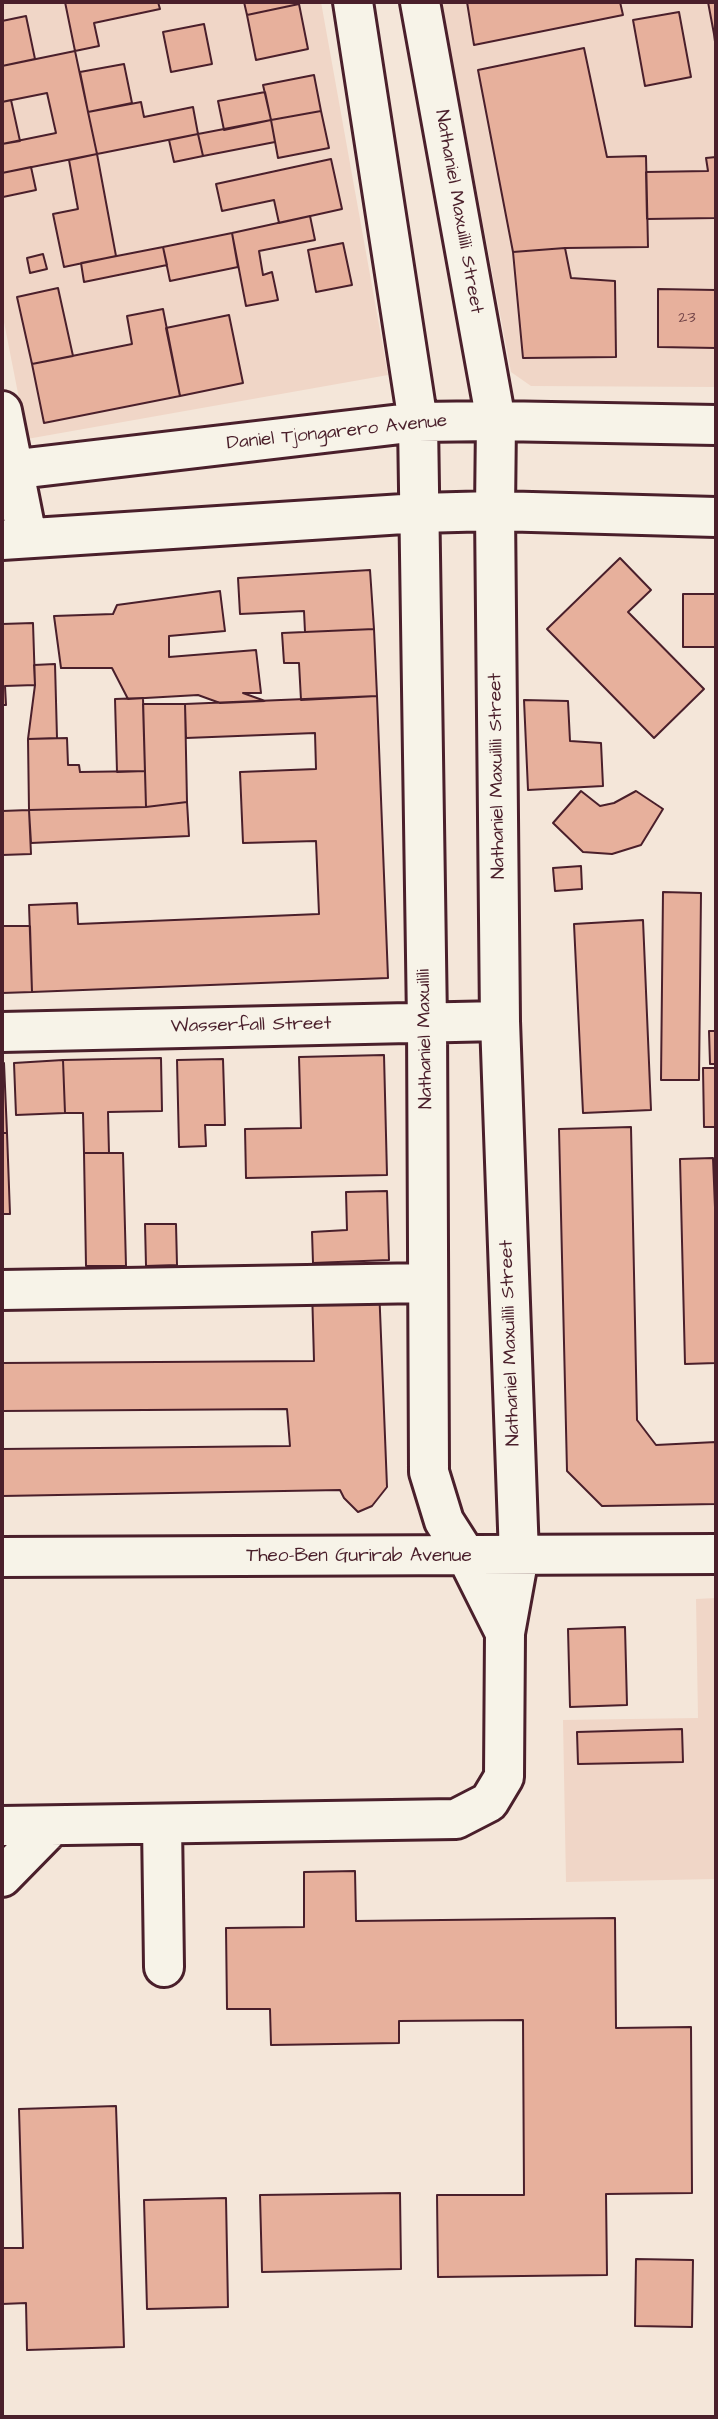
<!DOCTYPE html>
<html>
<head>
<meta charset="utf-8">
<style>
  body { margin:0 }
  #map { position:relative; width:718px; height:2419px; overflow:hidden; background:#f4e6d9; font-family:"Architects Daughter",sans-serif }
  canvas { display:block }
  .frame { position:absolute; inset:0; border:4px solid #4a1f2b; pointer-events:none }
</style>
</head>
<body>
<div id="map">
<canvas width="718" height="2419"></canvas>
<div class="frame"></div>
</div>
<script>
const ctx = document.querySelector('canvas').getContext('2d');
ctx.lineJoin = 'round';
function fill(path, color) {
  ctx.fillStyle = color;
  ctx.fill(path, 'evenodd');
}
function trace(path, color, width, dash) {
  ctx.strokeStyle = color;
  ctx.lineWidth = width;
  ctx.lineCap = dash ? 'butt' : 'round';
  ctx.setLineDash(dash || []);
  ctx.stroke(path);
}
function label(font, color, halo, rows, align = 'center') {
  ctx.font = font + ' "Architects Daughter",sans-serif';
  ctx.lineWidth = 5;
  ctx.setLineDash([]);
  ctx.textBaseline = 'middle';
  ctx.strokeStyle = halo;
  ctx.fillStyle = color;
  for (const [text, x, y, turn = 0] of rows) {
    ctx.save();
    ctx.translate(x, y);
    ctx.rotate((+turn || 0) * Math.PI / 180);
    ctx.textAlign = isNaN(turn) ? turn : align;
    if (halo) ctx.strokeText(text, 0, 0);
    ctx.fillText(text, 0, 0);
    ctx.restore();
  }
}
const built = new Path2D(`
  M2 2H321L388 375 27 439 2 312Z
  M441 2H716V387L531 386 511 372Z
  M716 1598V1879L566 1882 563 1720 698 1718 696 1599Z`);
const building = new Path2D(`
  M65 2H158L160 9 94 23 99 46 75 51Z
  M244 2H298L299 4 247 15Z
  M467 2H620L623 15 474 45Z
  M708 2H716V49L714 34Z
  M299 4 308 49 256 60 247 15Z
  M679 12 691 77 645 86 633 20Z
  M26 16 35 59 2 66V21Z
  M204 24 212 64 171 72 163 32Z
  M584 48 607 157 646 156 648 247 565 248 513 252 478 70Z
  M75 51 97 154 2 173V144L56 133 47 93 2 102V66Z
  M124 64 132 103 88 112 80 72Z
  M314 75 321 111 271 120 263 85Z
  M265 92 271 120 224 130 218 101Z
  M11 100 20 141 2 144V102Z
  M141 102 144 117 193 107 198 134 97 154 88 112Z
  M321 111 329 148 278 158 271 120Z
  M271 120 275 142 203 156 198 134Z
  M198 134 203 156 174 162 169 140Z
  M97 154 116 256 64 267 53 214 78 209 69 160Z
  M716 157V218L647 219 646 172 708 171 706 158Z
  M331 159 342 209 279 223 274 200 222 211 216 184Z
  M31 167 36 190 3 197 2 173Z
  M310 216 315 240 259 251 263 275 272 272 278 300 246 306 232 233Z
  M232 233 238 267 170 281 163 247Z
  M343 243 352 285 316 292 308 250Z
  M163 247 167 265 84 282 81 263Z
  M565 248 571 278 615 281 616 357 523 358 513 252Z
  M43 254 47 269 30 273 27 258Z
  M58 288 73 356 32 364 17 297Z
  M658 289 716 290V348L658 347Z
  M163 309 180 396 44 423 32 364 132 344 127 316Z
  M229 315 243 383 180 396 166 328Z
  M620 558 651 590 628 612 704 689 654 738 547 629Z
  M370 570 374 629 305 632 304 611 240 614 238 578Z
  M220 591 225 631 169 636V657L256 650 261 693H243L265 701 220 703 198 695 128 699 112 668H61L54 616 113 614 117 605Z
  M683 594H716V647H683Z
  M33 623 35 685 5 686 6 705H2V624Z
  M374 629 377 696 301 700 299 663H284L282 633Z
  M55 664 57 738 28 739 35 685 34 665Z
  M377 696 388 978 32 992 29 905 77 903 78 924 319 914 316 841 243 843 240 772 316 769 315 733 186 738 185 704Z
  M143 698 145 771 117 772 115 699Z
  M524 700 568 701 570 741 601 743 603 786 528 790Z
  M143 704H185L187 802 146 807Z
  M67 738 68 765H79L80 772 145 771 146 807 29 810 28 739Z
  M581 791 600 806 614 803 636 791 663 809 641 845 612 854 583 852 553 823Z
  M187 802 189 836 31 843 29 810 146 807Z
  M29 810 31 854 2 855V811Z
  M581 866 582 889 555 891 553 868Z
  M663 892 701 893 699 1080H661Z
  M643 920 651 1110 583 1113 574 924Z
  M2 926H30L32 992 2 993Z
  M709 1031H716V1064H710Z
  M384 1055 387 1175 246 1178 245 1129 301 1128 299 1057Z
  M161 1058 162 1111 108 1112 109 1153H84L83 1113H65L63 1060Z
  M223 1059 225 1125H205L206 1146 179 1147 177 1060Z
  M63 1060 65 1113 16 1115 14 1063Z
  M2 1063H4L7 1133H2Z
  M703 1068H716V1127H704Z
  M631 1127 637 1420 656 1445 716 1442V1504L602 1506 567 1471 559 1129Z
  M2 1133H7L10 1214H2Z
  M84 1153H123L126 1266H86Z
  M713 1158 716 1232V1363L685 1364 680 1159Z
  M387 1191 389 1260 313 1263 312 1232 347 1230 346 1192Z
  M145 1224H176L177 1265 146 1266Z
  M379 1286 387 1487 372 1506 358 1512 344 1498 340 1490 2 1496V1449L290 1446 287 1409 2 1411V1363L314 1361 312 1288Z
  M625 1627 627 1705 570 1707 568 1629Z
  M682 1729 683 1762 578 1764 577 1732Z
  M355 1871 356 1921 615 1918 616 2028 691 2027 692 2193 606 2194 607 2275 438 2277 437 2195H524L523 2020 399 2021V2043L271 2045 270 2009H227L226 1928 304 1927V1872Z
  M116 2106 124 2347 27 2350 26 2303 2 2304V2248H23L19 2109Z
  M400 2193 401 2269 262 2272 260 2195Z
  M226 2198 228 2307 147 2309 144 2200Z
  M636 2259 693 2260 692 2327 635 2326Z`);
const minor = new Path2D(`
  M353 2 418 422 427 1022 429 1472 444 1521 467 1557 505 1633
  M2 411 27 537
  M2 471 418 422 496 421 716 425
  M2 540 419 513 495 511 716 517
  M2 1032 500 1021
  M2 1290 428 1283
  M2 1557 716 1554
  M162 1824 164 1967
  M2 1826 456 1819 489 1802 504 1777 505 1633 519 1556 500 1021 495 511 496 421 420 2
  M2 1877 52 1826`);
const numberNames = [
  ["23",687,319]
];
const streetNames = [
  ["Nathaniel Maxuilili Street",458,212,80],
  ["Daniel Tjongarero Avenue",337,433,-6],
  ["Nathaniel Maxuilili Street",498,776,-91],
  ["Wasserfall Street",251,1026,-1],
  ["Nathaniel Maxuilili",426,1039,-91],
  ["Nathaniel Maxuilili Street",511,1343,-92],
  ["Theo-Ben Gurirab Avenue",359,1557]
];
fill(built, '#f0d6c7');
fill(building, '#e7b09c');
trace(building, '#4a1f2b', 2);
trace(minor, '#4a1f2b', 44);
trace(minor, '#f7f3e8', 38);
label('16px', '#714347', null, numberNames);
label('19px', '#4a1f2b', '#f7f3e8', streetNames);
</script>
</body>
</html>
